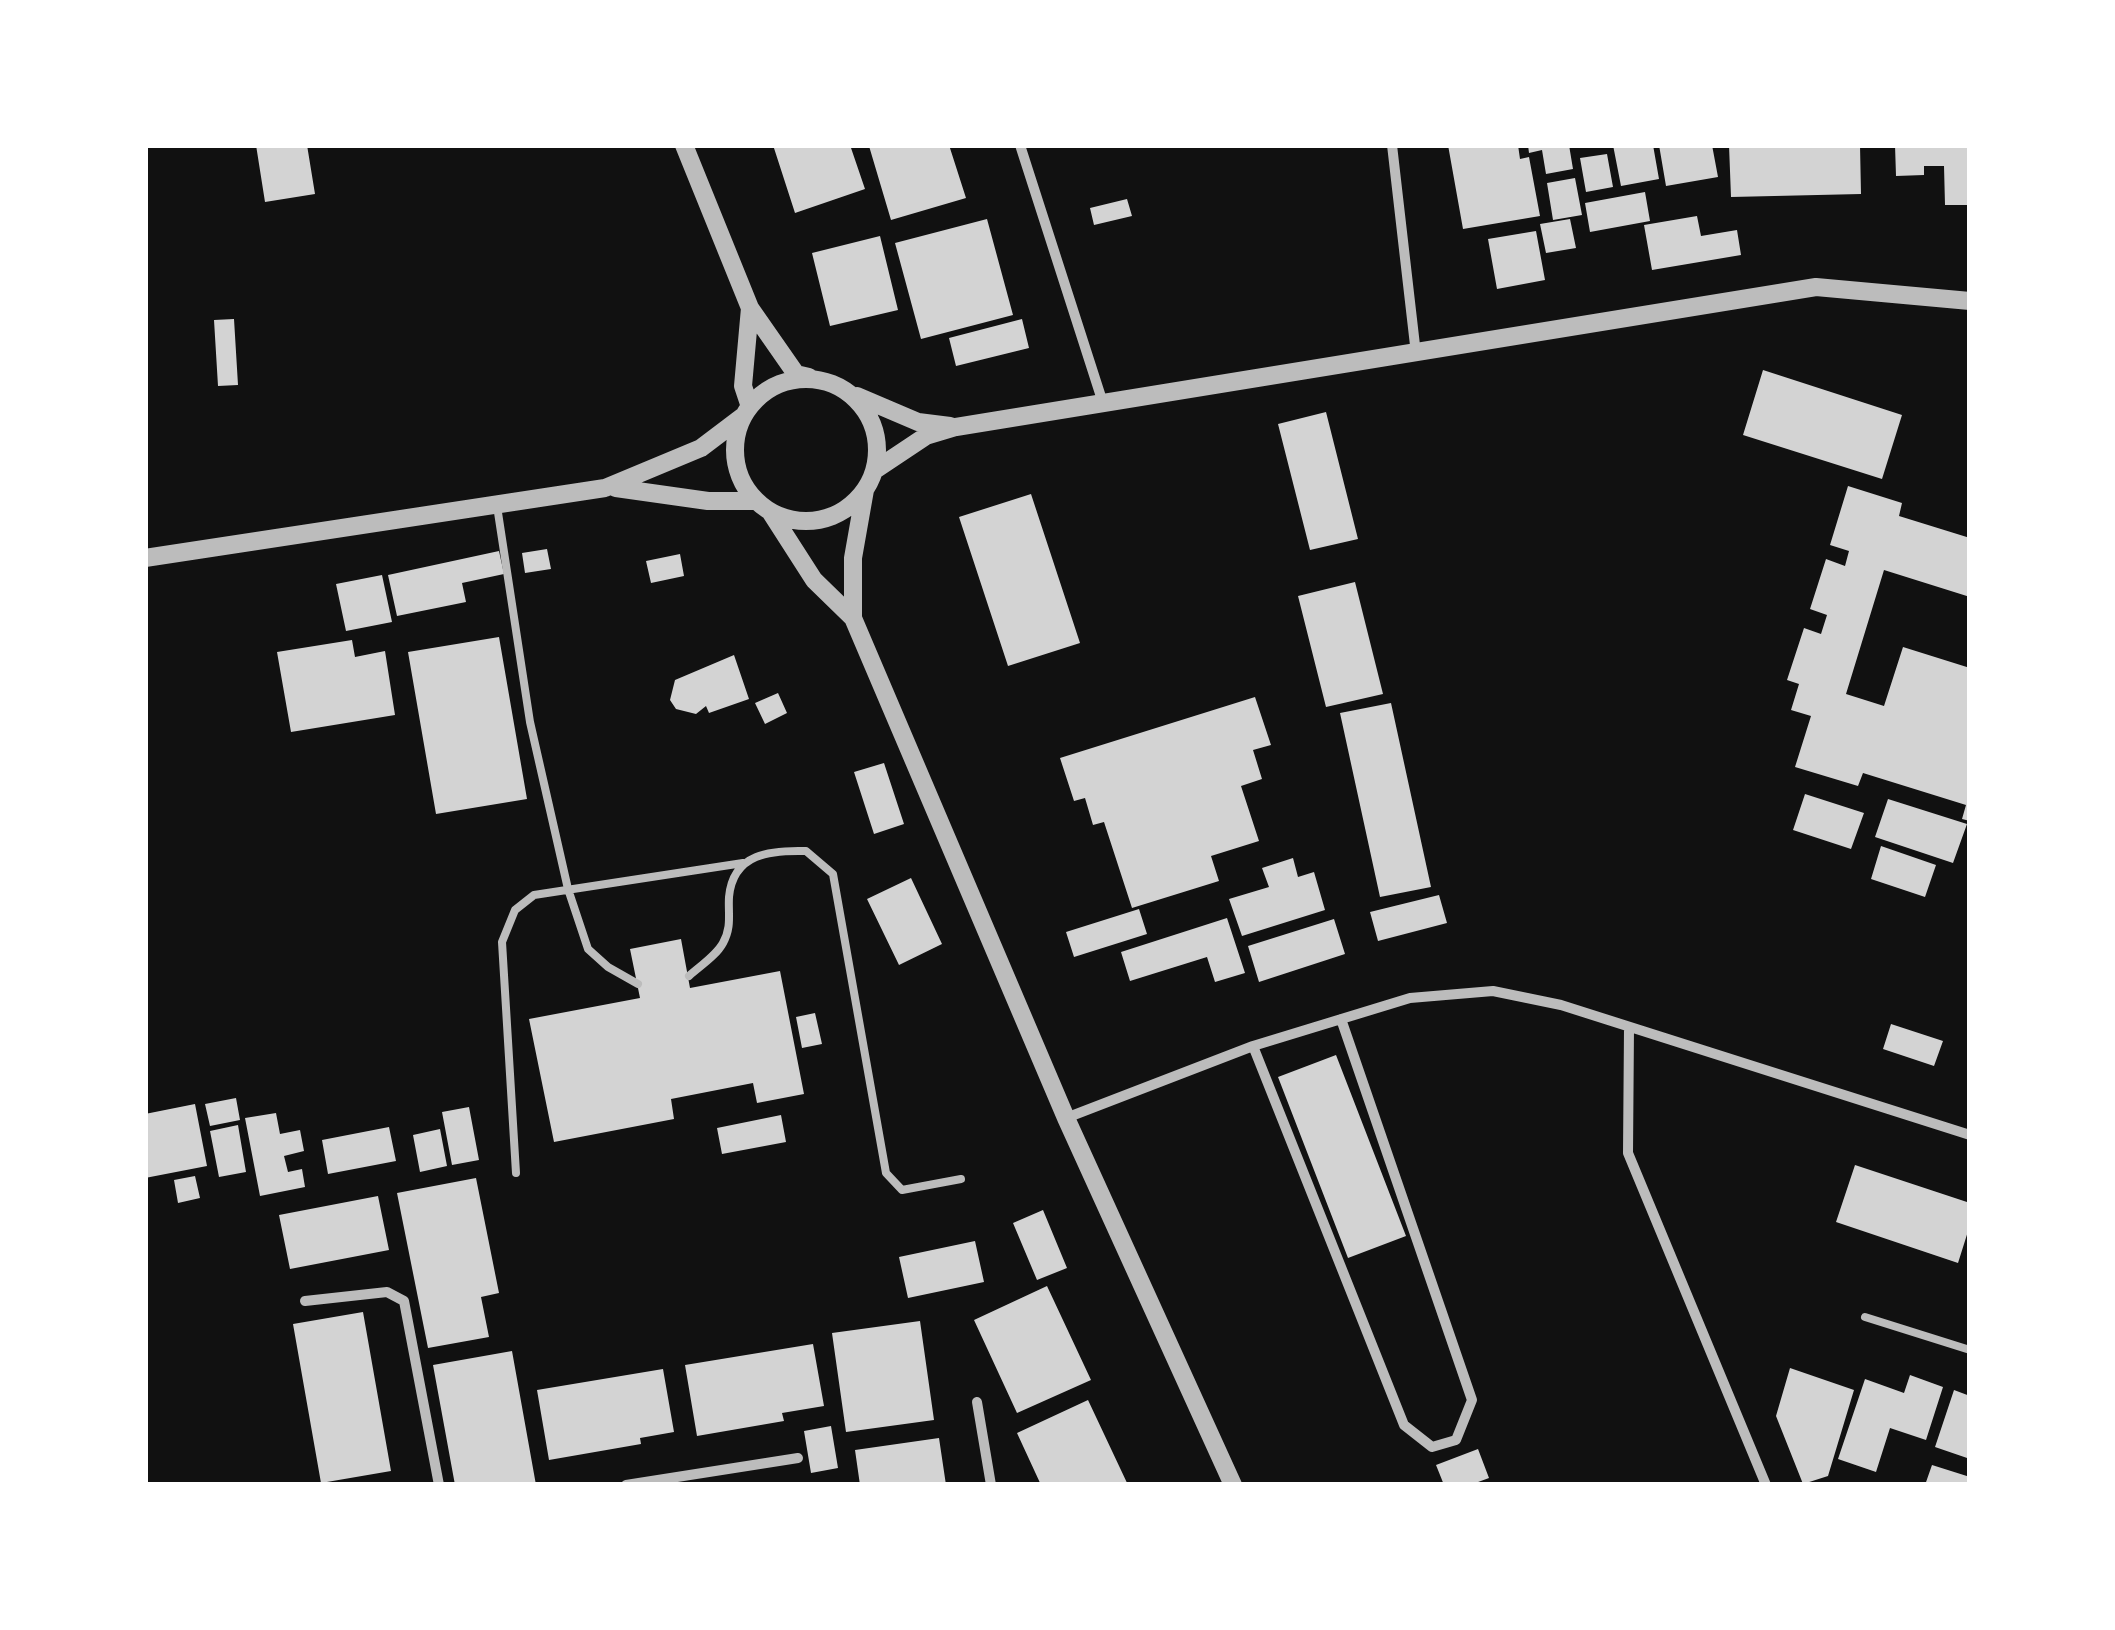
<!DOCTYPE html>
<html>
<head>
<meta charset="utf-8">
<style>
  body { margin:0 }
  #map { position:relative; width:2115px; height:1630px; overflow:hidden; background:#111; font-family:Quicksand,sans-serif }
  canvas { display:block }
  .frame { position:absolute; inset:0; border:148px solid #fff; pointer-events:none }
</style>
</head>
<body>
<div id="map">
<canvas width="2115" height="1630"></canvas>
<div class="frame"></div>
</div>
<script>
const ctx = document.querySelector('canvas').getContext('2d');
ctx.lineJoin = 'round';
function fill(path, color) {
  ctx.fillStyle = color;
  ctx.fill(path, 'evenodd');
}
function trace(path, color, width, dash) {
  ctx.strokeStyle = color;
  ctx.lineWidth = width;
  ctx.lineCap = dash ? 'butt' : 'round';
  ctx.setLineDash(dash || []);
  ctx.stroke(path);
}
const building = new Path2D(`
  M256 145H307L315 194 265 202Z
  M773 145H850L865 189 795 213Z
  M949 145 966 198 891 220 869 146Z
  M1448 145H1518L1520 159 1529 157 1540 216 1463 229Z
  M1528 145H1569L1573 169 1546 174 1542 150 1529 153Z
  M1613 145H1653L1659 179 1621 186Z
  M1659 145H1712L1718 177 1666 186Z
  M1729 145H1860L1861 194 1731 197Z
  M1895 145H1970V205H1945L1944 166H1924V175L1896 176Z
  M1607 154 1613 187 1586 192 1580 158Z
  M1575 178 1582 215 1553 220 1547 183Z
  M1645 192 1650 221 1590 232 1585 203Z
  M1127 199 1132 216 1094 225 1090 208Z
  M1697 216 1701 236 1737 230 1741 255 1652 270 1644 225Z
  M987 219 1013 315 921 339 895 243Z
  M1570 219 1576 248 1546 253 1540 224Z
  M1536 231 1545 280 1497 289 1488 239Z
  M880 236 898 310 830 326 812 253Z
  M234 319 238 385 218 386 214 320Z
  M1022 319 1029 348 956 366 949 338Z
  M1763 370 1902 415 1882 479 1743 435Z
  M1326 412 1358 539 1310 550 1278 424Z
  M1848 486 1902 503 1899 516 1970 538V597L1884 570 1846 694 1884 706 1903 647 1970 668V821L1962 819 1966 805 1863 773 1858 786 1795 767 1811 716 1791 710 1799 684 1787 680 1804 628 1821 634 1827 615 1810 609 1826 559 1845 566 1849 551 1830 545Z
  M1031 494 1080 643 1008 666 959 517Z
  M547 549 551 569 525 573 522 553Z
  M499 551 504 574 462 583 466 602 397 616 388 575Z
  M680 554 684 576 651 583 646 561Z
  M382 575 392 622 346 631 336 584Z
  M1355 582 1383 694 1326 707 1298 596Z
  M499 637 527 799 436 814 408 652Z
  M352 640 355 657 385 651 395 715 291 732 277 652Z
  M734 655 749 699 709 713 706 706 696 714 676 709 670 700 675 680Z
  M778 693 787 713 765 724 755 703Z
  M1255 697 1271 745 1253 750 1262 779 1241 786 1259 841 1211 856 1219 881 1132 908 1104 822 1093 825 1085 798 1074 801 1060 758Z
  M1391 703 1431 887 1380 897 1340 713Z
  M884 763 904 824 874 834 854 772Z
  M1805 794 1864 813 1851 849 1793 830Z
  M1888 799 1967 824 1953 863 1875 837Z
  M1881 846 1936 865 1925 897 1871 879Z
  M1293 858 1298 877 1314 872 1325 910 1242 936 1229 899 1269 887 1262 868Z
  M911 878 942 944 899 965 867 899Z
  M1439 895 1447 923 1378 941 1370 912Z
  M1139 909 1147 934 1074 957 1066 932Z
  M1227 918 1245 973 1215 982 1207 957 1130 981 1121 952Z
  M1334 919 1345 954 1259 982 1248 946Z
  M681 939 690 988 780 971 804 1094 757 1103 753 1083 671 1099 674 1119 554 1142 529 1019 640 998 630 949Z
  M815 1013 822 1044 802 1048 796 1017Z
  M1891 1024 1943 1041 1934 1066 1883 1049Z
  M1336 1055 1406 1236 1348 1258 1278 1077Z
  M236 1098 240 1120 210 1126 205 1104Z
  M195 1104 207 1166 145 1178V1114Z
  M469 1107 479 1160 452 1165 442 1112Z
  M276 1113 280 1134 300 1130 304 1151 284 1156 288 1172 302 1169 305 1187 260 1196 245 1118Z
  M781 1115 786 1142 722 1154 717 1128Z
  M238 1125 246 1172 219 1177 210 1131Z
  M389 1127 396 1161 328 1174 322 1140Z
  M440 1129 447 1166 420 1172 413 1135Z
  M1855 1165 1970 1203V1225L1958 1263 1836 1222Z
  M195 1176 200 1198 178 1203 174 1180Z
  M476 1178 499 1293 481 1297 489 1337 428 1348 397 1193Z
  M378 1196 389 1250 290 1269 279 1215Z
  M1043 1210 1067 1268 1037 1280 1013 1223Z
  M975 1241 984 1282 908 1298 899 1257Z
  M1047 1286 1091 1380 1017 1413 974 1320Z
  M363 1312 391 1471 321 1483 293 1324Z
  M920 1321 934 1420 846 1432 832 1333Z
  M813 1344 824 1406 782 1413 784 1421 697 1436 685 1365Z
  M512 1351 536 1485H455L433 1365Z
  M1790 1368 1854 1390 1828 1476 1803 1484 1776 1416Z
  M663 1369 674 1432 640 1438 641 1444 549 1460 537 1390Z
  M1910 1375 1943 1387 1926 1440 1890 1428 1876 1472 1838 1459 1865 1379 1904 1393Z
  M1954 1390 1970 1396V1459L1935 1447Z
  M1088 1400 1128 1485H1041L1017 1433Z
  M831 1426 838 1468 811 1473 804 1431Z
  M939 1438 946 1485H860L855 1450Z
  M1478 1449 1489 1478 1470 1485H1444L1436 1465Z
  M1932 1465 1970 1477V1485H1925Z`);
const service = new Path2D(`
  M497 506 530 722 568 889 588 949 608 967 638 984
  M689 976C700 966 716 956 723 943 732 927 728 914 729 897 733 853 771 850 806 851L833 874 886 1173 902 1190 961 1179
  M516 1173 502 942 515 910 534 895 743 863
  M1865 1317 1970 1350`);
const minor = new Path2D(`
  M1020 145 1103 403
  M1392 145 1416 354
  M1629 1028 1628 1153 1766 1485
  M1253 1046 1404 1425 1432 1447 1456 1440 1472 1400 1341 1019
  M1066 1118 1253 1046 1410 998 1493 991 1561 1005 1970 1135
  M305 1301 387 1292 404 1301 439 1485
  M977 1402 991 1485
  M626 1485 798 1458`);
const tertiary = new Path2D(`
  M684 145 750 308 796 374 809 377
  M735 450a71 71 0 1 1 142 0a71 71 0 1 1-142 0Z
  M857 396 918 422 950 426
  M749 404 743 386 750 308
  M875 470 926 436 956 427 1816 287 1970 301
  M616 488 708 501H755
  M771 513 814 580 853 618 1066 1118 1233 1485
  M145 558 605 488 701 448 742 417
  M853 618V558L865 490`);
fill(building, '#d3d3d3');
trace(service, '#bcbcbc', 8);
trace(minor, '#bcbcbc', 10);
trace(tertiary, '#bcbcbc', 18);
</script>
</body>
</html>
